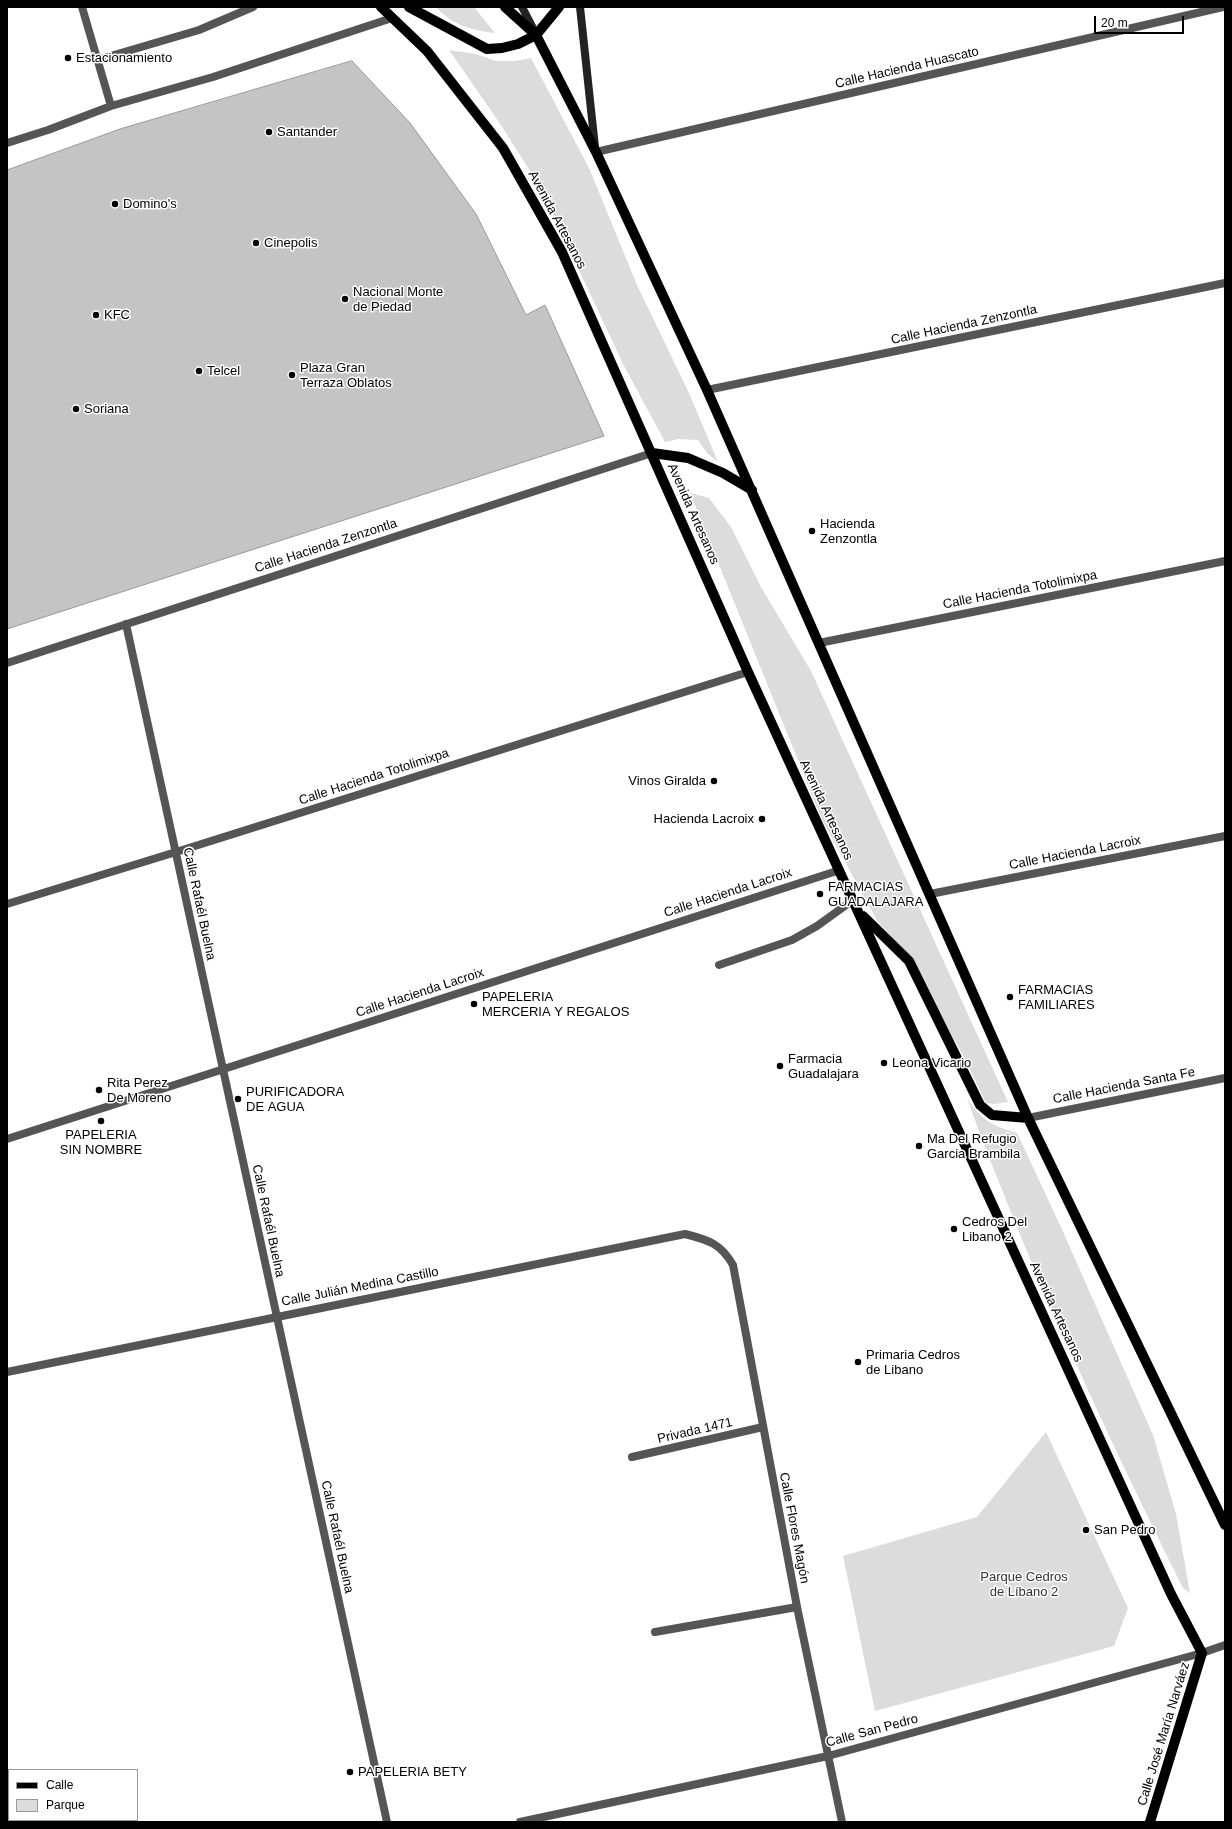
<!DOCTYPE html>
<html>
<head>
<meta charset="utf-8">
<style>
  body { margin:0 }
  #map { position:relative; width:1232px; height:1829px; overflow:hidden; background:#fff; font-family:Arial,sans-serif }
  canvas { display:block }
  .frame { position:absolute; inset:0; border:8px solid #000; pointer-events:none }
  .legend { position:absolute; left:8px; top:1769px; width:130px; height:52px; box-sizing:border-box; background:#fff; border:1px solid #999; margin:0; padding:5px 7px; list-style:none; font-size:12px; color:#000 }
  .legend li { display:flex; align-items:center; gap:8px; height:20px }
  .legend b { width:20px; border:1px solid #999 }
  .scale { position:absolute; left:1094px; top:16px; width:90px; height:18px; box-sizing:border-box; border:2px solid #000; border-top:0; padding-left:5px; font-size:12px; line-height:14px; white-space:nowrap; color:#000; -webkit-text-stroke:3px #fff; paint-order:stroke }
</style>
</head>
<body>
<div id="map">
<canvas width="1232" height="1829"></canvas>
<div class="frame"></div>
<ul class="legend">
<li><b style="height:5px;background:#000"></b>Calle</li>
<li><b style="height:11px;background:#dcdcdc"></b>Parque</li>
</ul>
<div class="scale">20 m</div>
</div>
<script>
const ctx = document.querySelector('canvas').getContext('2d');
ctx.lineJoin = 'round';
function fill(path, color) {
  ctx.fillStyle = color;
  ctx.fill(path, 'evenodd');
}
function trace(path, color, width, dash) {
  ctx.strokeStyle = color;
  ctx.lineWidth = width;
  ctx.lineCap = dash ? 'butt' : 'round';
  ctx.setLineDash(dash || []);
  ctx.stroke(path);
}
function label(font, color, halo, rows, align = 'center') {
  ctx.font = font + ' Arial,sans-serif';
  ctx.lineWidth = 3;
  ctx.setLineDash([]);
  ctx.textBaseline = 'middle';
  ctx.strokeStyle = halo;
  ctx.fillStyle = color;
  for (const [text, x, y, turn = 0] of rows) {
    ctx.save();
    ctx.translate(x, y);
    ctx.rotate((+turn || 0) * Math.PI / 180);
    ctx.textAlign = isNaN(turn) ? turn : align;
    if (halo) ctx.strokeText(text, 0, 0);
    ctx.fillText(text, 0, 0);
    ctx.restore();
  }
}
const green = new Path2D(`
  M436 7H474L495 33C471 30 452 25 436 7Z
  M449 50 476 54 496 61H515L531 58 589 168 637 285 689 393 718 462 707 453 698 440 678 439 665 442 623 364 540 187 501 125Z
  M690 493 709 498 731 527 761 587 811 671 1008 1102 995 1104 986 1103 963 1055 900 946 878 922 823 822Z
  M967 1098C982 1121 991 1125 1017 1133L1060 1225 1153 1435 1176 1514 1190 1593 1183 1588C1126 1474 1072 1359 1023 1242 1004 1194 984 1147 967 1098Z
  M1046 1432 1128 1608 1114 1646 875 1711 843 1556 977 1517Z`);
const building = new Path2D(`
  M352 61 410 123 476 214 526 315 545 305 604 436 7 629V170L120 129Z`);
const lane = new Path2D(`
  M82 7 111 106
  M97 60 199 30 253 7
  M7 143 48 130 111 106 213 77 392 18
  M719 965 792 940 817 926 853 900
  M632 1457 763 1427
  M655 1632 797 1607`);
const street = new Path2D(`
  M596 152 1223 7
  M707 390 1225 283
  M126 624 387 1822
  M819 643 1225 561
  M7 663 652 453
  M930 894 1225 836
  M7 904 176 852 748 672
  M1028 1118 1225 1078
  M7 1139 840 870
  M7 1372 685 1234C709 1240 721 1244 733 1265L797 1607 842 1822
  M520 1822 828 1756 1202 1653 1225 1645`);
const secondary = new Path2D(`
  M522 7 535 32
  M580 7 595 147`);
const primary = new Path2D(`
  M381 7 427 51 503 148 562 252 748 672 1171 1594 1202 1653 1150 1822
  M409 7 487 49 502 48 518 44 536 35 559 7
  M505 7 536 35 596 152 707 390 1028 1118 1225 1525
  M652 453 688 458 723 473 752 490
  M863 916 909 961 980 1105 992 1115 1028 1118`);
const markers = [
  [68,58,4,"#000"],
  [269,132,4,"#000"],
  [115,204,4,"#000"],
  [256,243,4,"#000"],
  [345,299,4,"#000"],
  [96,315,4,"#000"],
  [199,371,4,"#000"],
  [292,375,4,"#000"],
  [76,409,4,"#000"],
  [812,531,4,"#000"],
  [714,781,4,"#000"],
  [762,819,4,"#000"],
  [820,894,4,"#000"],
  [1010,997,4,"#000"],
  [474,1004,4,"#000"],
  [884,1063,4,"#000"],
  [780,1066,4,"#000"],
  [99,1090,4,"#000"],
  [238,1099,4,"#000"],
  [101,1121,4,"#000"],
  [919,1146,4,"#000"],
  [954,1229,4,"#000"],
  [858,1362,4,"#000"],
  [1086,1530,4,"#000"],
  [350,1772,4,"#000"]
];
const poiNames = [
  ["Estacionamiento",76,58],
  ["Santander",277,132],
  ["Domino's",123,204],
  ["Cinepolis",264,243],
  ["Nacional Monte",353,292],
  ["de Piedad",353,307],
  ["KFC",104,315],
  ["Plaza Gran",300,368],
  ["Terraza Oblatos",300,383],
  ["Telcel",207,371],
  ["Soriana",84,409],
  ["Hacienda",820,524],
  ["Zenzontla",820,539],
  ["Vinos Giralda",706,781,"right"],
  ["Hacienda Lacroix",754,819,"right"],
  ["FARMACIAS",828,887],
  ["GUADALAJARA",828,902],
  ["FARMACIAS",1018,990],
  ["FAMILIARES",1018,1005],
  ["PAPELERIA",482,997],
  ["MERCERIA Y REGALOS",482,1012],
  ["Farmacia",788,1059],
  ["Guadalajara",788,1074],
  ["Leona Vicario",892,1063],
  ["Rita Perez",107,1083],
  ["De Moreno",107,1098],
  ["PURIFICADORA",246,1092],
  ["DE AGUA",246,1107],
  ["PAPELERIA",101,1135,"center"],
  ["SIN NOMBRE",101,1150,"center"],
  ["Ma Del Refugio",927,1139],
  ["Garcia Brambila",927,1154],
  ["Cedros Del",962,1222],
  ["Libano 2",962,1237],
  ["Primaria Cedros",866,1355],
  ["de Libano",866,1370],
  ["San Pedro",1094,1530],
  ["PAPELERIA BETY",358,1772]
];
const streetNames = [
  ["Calle Hacienda Huascato",907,68,-13],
  ["Avenida Artesanos",557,220,62],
  ["Calle Hacienda Zenzontla",964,325,-12],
  ["Avenida Artesanos",693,514,66],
  ["Calle Hacienda Zenzontla",326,546,-18],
  ["Calle Hacienda Totolimixpa",1020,590,-11],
  ["Calle Hacienda Totolimixpa",374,777,-18],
  ["Avenida Artesanos",826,810,65],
  ["Calle Hacienda Lacroix",1075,853,-11],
  ["Calle Hacienda Lacroix",728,893,-18],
  ["Calle Rafaél Buelna",199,904,78],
  ["Calle Hacienda Lacroix",420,993,-18],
  ["Calle Hacienda Santa Fe",1124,1086,-11],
  ["Calle Rafaél Buelna",268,1221,78],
  ["Calle Julián Medina Castillo",360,1287,-11],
  ["Avenida Artesanos",1056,1312,65],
  ["Privada 1471",695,1431,-13],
  ["Calle Flores Magón",794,1528,79],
  ["Calle Rafaél Buelna",337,1537,78],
  ["Calle San Pedro",872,1731,-15],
  ["Calle José María Narváez",1164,1734,-73]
];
const parkNames = [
  ["Parque Cedros",1024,1577],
  ["de Líbano 2",1024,1592]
];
fill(green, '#dcdcdc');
fill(building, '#c4c4c4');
trace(building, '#999', 1);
trace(lane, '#555', 8);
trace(street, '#555', 8);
trace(secondary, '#222', 8);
trace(primary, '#000', 10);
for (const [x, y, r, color] of markers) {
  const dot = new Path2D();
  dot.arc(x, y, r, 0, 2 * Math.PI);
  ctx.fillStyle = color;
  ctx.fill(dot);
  trace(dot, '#fff', 1.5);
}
label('13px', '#000', '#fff', poiNames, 'left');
label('13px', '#000', '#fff', streetNames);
label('13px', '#333', '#fff', parkNames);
</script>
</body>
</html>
